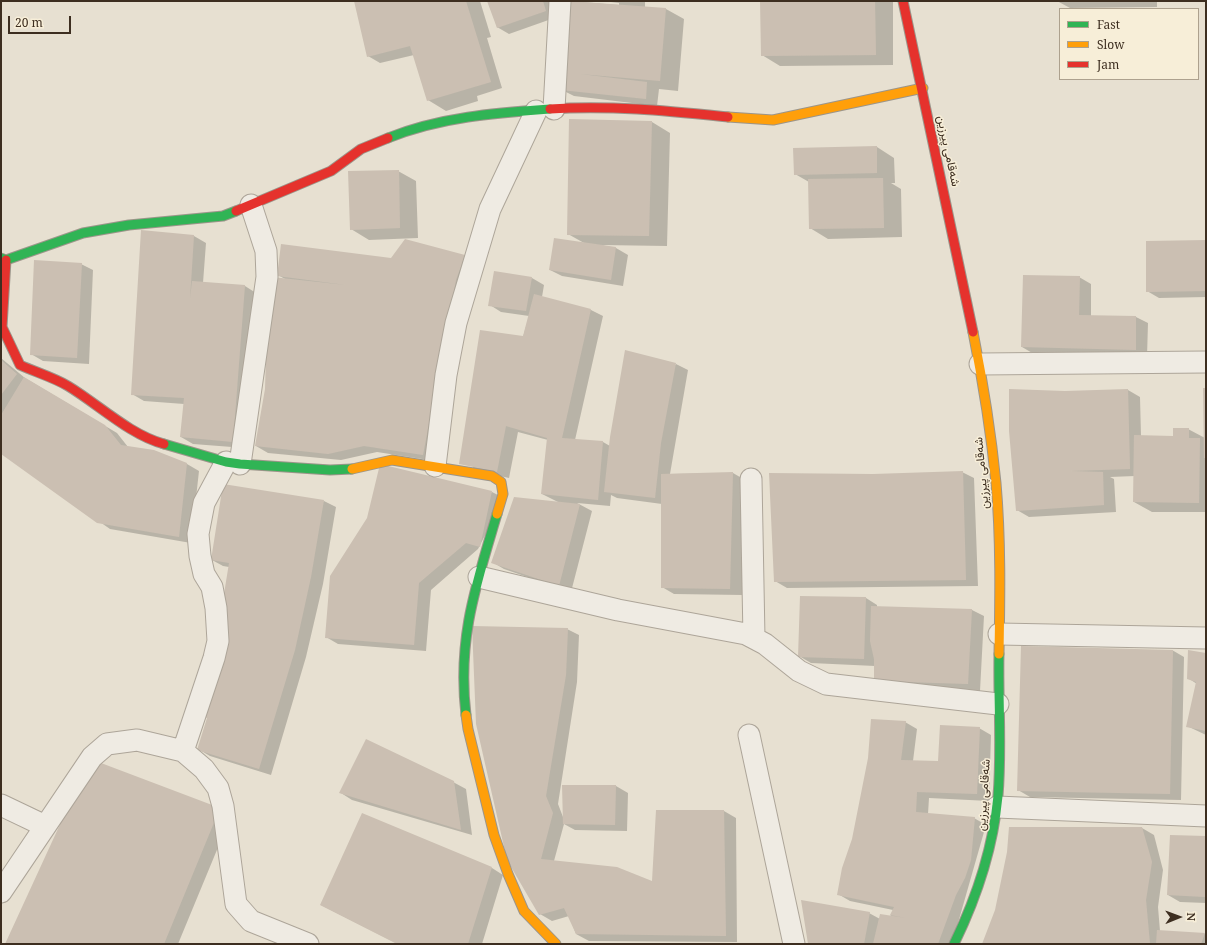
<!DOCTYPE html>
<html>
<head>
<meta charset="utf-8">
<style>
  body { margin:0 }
  #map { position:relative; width:1207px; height:945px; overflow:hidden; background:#e7e0d1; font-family:"Noto Serif",serif }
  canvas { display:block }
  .frame { position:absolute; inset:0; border:2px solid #3d2e20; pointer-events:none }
  .legend { position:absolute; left:1059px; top:8px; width:140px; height:72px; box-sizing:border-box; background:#f7eed8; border:1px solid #ada18e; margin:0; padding:5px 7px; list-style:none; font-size:12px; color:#3d2e20 }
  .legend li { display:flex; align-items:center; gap:8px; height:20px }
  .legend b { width:20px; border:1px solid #ada18e }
  .north { position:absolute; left:1159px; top:897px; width:40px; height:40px; -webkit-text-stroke:3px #f7eed8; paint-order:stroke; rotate:89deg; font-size:11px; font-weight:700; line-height:16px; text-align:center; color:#3d2e20 }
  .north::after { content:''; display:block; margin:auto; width:14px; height:18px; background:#3d2e20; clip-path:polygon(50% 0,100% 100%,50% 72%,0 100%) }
  .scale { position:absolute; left:8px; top:16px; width:63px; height:18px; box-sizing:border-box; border:2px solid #3d2e20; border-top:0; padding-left:5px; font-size:12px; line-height:14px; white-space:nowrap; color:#3d2e20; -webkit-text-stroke:3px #f7eed8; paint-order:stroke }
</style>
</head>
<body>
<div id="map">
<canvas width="1207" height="945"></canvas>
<div class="frame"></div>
<ul class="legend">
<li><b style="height:5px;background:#30b455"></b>Fast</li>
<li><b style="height:5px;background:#ff9f0a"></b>Slow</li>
<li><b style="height:5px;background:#e5322d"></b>Jam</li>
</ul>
<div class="north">N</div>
<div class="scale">20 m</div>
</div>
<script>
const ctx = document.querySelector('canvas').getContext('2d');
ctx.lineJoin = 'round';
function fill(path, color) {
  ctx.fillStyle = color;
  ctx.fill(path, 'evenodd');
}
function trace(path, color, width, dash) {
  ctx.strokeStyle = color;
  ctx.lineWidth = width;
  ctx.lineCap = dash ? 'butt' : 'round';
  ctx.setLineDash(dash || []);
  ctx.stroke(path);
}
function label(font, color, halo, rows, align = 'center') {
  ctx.font = font + ' "Noto Serif",Vazirmatn,serif';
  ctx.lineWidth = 3;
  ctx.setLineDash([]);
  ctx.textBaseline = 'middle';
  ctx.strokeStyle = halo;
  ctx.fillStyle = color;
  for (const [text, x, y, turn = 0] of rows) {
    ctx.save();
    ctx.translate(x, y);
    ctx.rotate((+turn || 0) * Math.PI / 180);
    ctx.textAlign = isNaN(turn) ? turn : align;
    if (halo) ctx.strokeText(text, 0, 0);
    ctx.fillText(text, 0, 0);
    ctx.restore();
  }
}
const shadow = new Path2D(`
  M355 1H480L491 37 487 38 502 88 477 96 478 101 446 111 428 100 414 55 380 63 368 56Z
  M489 1H552L557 17 509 34 497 27Z
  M569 1 619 5V3L603 1H645V7L666 9 684 19 678 91 659 89 657 106 574 96 562 90Z
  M761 1H893V65L780 66 762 55Z
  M1057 1H1157V7L1070 8Z
  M652 122 670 133 667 246 601 245 616 248 628 255 623 286 562 276 550 270 584 243 568 234Z
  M877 147 894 158 895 183H891L901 189 902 237 828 239 810 228 809 182 795 174Z
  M398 171 416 181 418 238 369 240 351 229Z
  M142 232 194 236 206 243 203 283 245 286 256 293 245 448 193 444 181 437 184 404 144 401 132 394Z
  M406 241 465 256 477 263 435 461 377 452 341 460 268 453 256 446 285 279 278 275 391 259Z
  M1206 241V297L1159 298 1147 291Z
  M81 264 93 270 89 364 43 361 31 354Z
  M1079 277 1091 284V316L1136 317 1148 323 1147 357 1034 354 1022 347Z
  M532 278 544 285 542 297 591 310 603 316 575 440 603 442 610 446 676 364 688 370 670 474 733 473 745 480 742 595 674 594 662 587V504L617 498 611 495 610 506 577 503 592 511 571 592 504 569 492 562 558 502 542 494 548 440 518 432 509 478 472 470 523 337 529 316 501 312 490 305Z
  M1 358 25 378 117 433 128 447 187 464 199 471 191 543 110 529 1 453Z
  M1206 389V512H1152L1134 502 1135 476 1110 477 1114 479 1116 512 1029 517 1017 510 1065 392 1128 390 1140 397 1141 436 1174 437 1188 429 1205 438Z
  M962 472 974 478 978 586 787 588 775 581 874 475Z
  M492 492 504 498 478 549 431 590 426 651 338 644 326 637Z
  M324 501 336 507 323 584 306 657 271 775 210 756 198 749 208 718 229 567 223 566 212 560Z
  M866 598 877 605V607L972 610 984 616 980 691 887 687 875 666 811 663 799 656Z
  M567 629 579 635 577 682 558 804 563 817V786H616L628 793 627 831 575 830 564 824 554 861 653 883 724 811 736 818 737 942 589 941 576 934 569 916 552 921 540 914 508 859Z
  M1172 650 1184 657 1181 800 1030 797 1018 790Z
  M1206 654V735L1187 726 1197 684 1188 678Z
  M905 722 917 729 913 761 939 762 979 728 991 735 989 801 929 798 928 814 974 818 986 825 952 944H809L869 913 880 919 890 917 893 910 850 901 838 894Z
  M453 782 466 789 472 835 352 800 341 793Z
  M75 795 231 816 178 944H6Z
  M1142 828 1154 835 1163 870 1158 907 1160 931 1205 934 1206 944H983Z
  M1171 836 1206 837V903L1180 902 1168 895Z
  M492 868 503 875 482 944H398L321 905Z`);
const building = new Path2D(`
  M354 1H466L491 82 427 101 410 46 367 57Z
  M487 1H543L546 11 497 28Z
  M568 1 666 8 660 81 580 74 647 82 646 99 561 90Z
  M760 1H875L876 55 761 56Z
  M569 119 652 121 649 236 567 235Z
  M877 146V173L794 175 793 148Z
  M399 170 400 228 350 230 348 171Z
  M883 178 884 228 809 229 808 179Z
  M141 230 194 235 190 299 192 281 245 285 233 442 180 437 184 398 131 395Z
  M554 238 616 247 611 280 549 270Z
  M405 239 465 255 456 280 423 455 364 446 328 454 255 446 265 389 266 355 272 277 346 285 277 276 281 244 391 258Z
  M1206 240V291L1146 292V241Z
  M34 260 82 263 77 358 30 355Z
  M494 271 532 277 526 311 488 306Z
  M1023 275 1080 276 1079 315 1136 316V350L1021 347Z
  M534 294 591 309 562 438 603 441 598 500 541 494 547 438 506 426 497 472 459 464 480 330 523 336Z
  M625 350 676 363 661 443 655 498 604 492 610 437Z
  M1 360 17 374 1 395Z
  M24 377 105 425 121 445 154 450 187 463 179 537 97 523 1 454V415Z
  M1203 388H1206V458H1204Z
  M1009 389 1065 391 1128 389 1130 469 1071 471 1103 472 1104 505 1016 511 1009 431Z
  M1173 428H1189V438H1200L1199 503 1133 502 1134 435 1173 436Z
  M380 464 492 491 480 547 466 543 419 583 414 645 325 638 330 576 367 518Z
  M963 471 966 580 774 582 769 473 873 474Z
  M733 472 730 589 661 588V474Z
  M223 484 324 500 311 577 295 650 259 769 197 750 207 718 204 717 229 563 211 560Z
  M514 497 580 504 559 586 491 563Z
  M800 596 866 597 864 659 798 657Z
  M871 606 972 609 968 684 874 681V659L870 641Z
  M472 626 568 628 566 675 546 796 553 813 541 859 617 867 652 881 656 810H724L726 936 576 934 564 908 539 915 507 860 476 724Z
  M1021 646 1173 650 1170 794 1017 791Z
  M1188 650 1206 653V731L1186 727 1196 682 1187 679Z
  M871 719 906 721 901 760 938 761 940 725 980 727 977 794 917 792 916 812 975 817 971 860 965 878 956 895 938 944H873L880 914 906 918 890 915 894 907 837 895 842 868 852 839 868 758Z
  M366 739 454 781 461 830 339 793Z
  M101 763 220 808 164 944H5L74 794Z
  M562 785H616L615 825 563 824Z
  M362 813 492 867 468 944H397L320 905Z
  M1009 827H1142L1152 862 1146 900 1150 944H982L995 910 1007 852Z
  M1170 835 1206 836 1205 897 1167 895Z
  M801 900 870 912 864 944H808Z
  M1157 930 1205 933 1201 944H1156Z`);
const street = new Path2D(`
  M554 109 560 1
  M980 364 1206 362
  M240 464 267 277 266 251 251 205
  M435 466 446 375 456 323 490 209 536 111
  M751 479 754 638
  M479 577 618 610 746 634 765 644 799 671 826 684 998 704
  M999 634 1206 638
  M749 735 794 944
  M183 751 214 658 218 641 216 608 212 587 204 574 200 556 198 534 204 503 226 462
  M1 805 45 826
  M997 807 1206 816
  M1 892 92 757 107 744 137 740 183 751 204 769 218 788 223 806 236 904 251 921 308 944`);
const fast = new Path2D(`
  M388 138C440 117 495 113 550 109
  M1 258 6 260 83 233 129 225 223 216 236 211
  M164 444 226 462 240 464 330 470 352 469
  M466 715C457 639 476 585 497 514
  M954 944C977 897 993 849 998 796 1002 749 998 701 999 654`);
const slow = new Path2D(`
  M728 117 773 120 923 88
  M973 332C983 382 991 432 996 483 1001 540 1000 597 999 654
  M352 469 392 460 492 476 501 482 503 494 497 514
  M466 715 468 729 494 835 508 874 524 911 556 944`);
const jam = new Path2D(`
  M903 1 973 332
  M550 109C611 105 668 111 728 117
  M236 211 331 171 361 149 388 138
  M6 260 2 327 20 365C35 372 53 377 68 386 98 404 130 435 164 444`);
const streetNames = [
  ["شەقامی پیرزین",948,151,78],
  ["شەقامی پیرزین",982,473,-95],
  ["شەقامی پیرزین",984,795,-86]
];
fill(shadow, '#0003');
fill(building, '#cbbfb2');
trace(street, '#ada599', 23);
trace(fast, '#9c958a', 11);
trace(slow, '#9c958a', 11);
trace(jam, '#9c958a', 11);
trace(street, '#efebe3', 21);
trace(fast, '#30b455', 9);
trace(slow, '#ff9f0a', 9);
trace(jam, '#e5322d', 9);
label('12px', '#3d2e20', '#f7eed8', streetNames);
</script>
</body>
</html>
